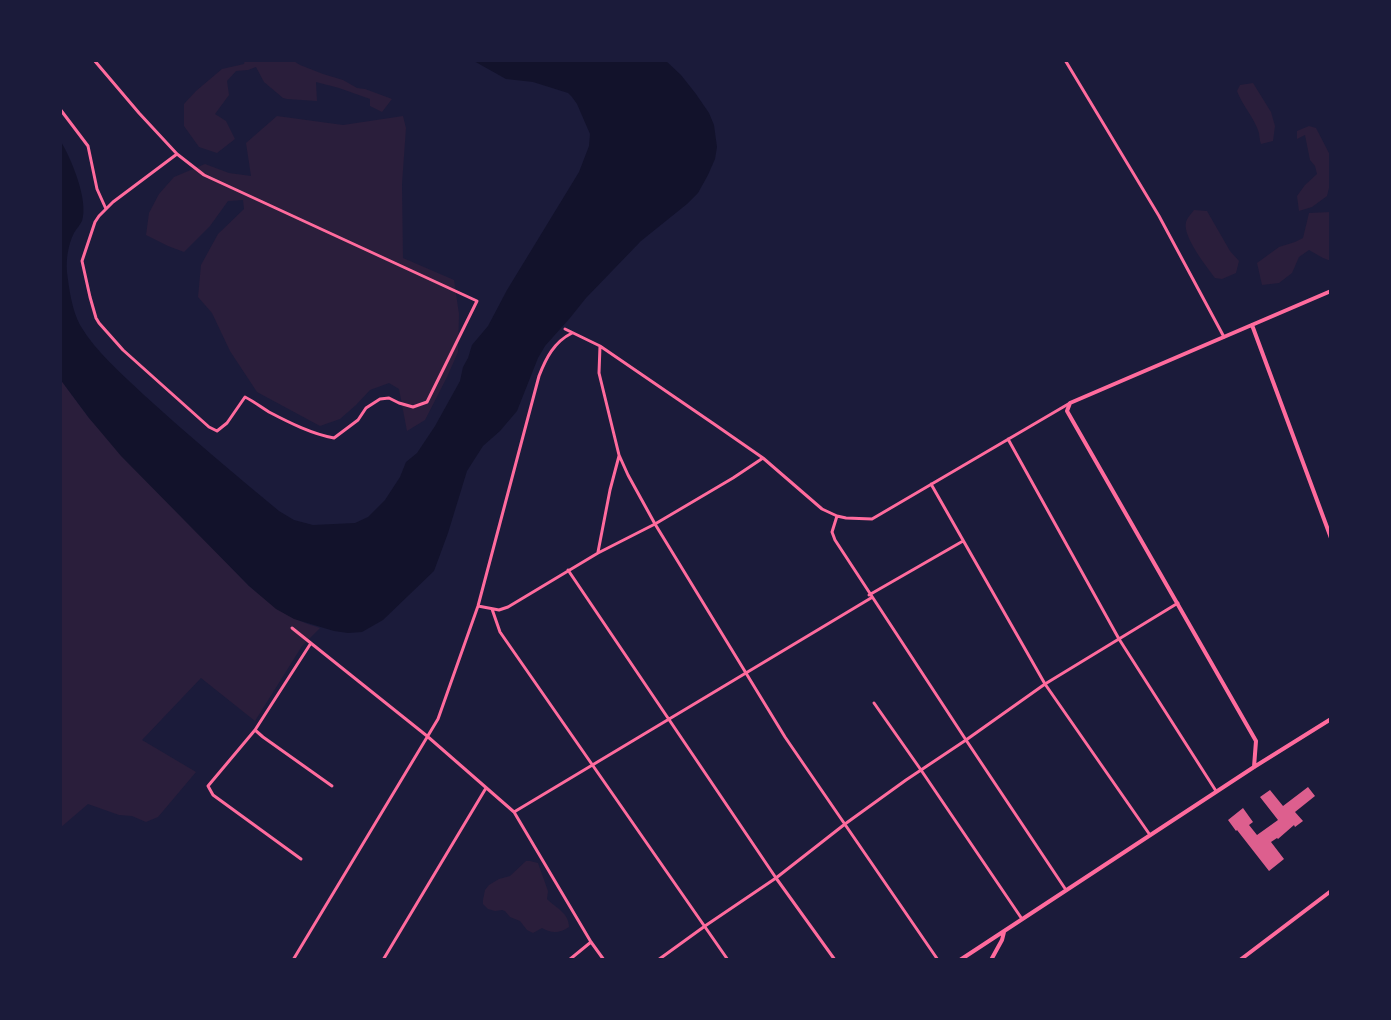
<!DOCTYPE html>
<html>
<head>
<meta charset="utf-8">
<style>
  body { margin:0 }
  #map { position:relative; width:1391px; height:1020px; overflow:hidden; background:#1b1b3a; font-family:Bitter,serif }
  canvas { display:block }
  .frame { position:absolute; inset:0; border:62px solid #1b1b3a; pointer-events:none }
</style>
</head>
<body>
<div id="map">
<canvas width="1391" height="1020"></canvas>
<div class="frame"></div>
</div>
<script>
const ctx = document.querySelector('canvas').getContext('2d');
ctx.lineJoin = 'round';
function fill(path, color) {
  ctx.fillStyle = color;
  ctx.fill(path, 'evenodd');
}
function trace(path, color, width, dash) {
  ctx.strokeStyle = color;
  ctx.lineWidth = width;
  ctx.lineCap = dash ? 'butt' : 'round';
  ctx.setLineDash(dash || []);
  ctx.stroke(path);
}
const green = new Path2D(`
  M245 60H292L300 65 323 74 343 80 357 88 365 89 392 99 382 112 370 106V99L339 88 316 82 317 101 287 99 283 98 264 82 256 67 248 70 236 71 227 81 229 95 215 114 226 121 235 139 217 153 199 147 184 126V104L196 91 222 69 244 64Z
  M1253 83 1271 112 1275 126 1273 141 1261 144C1259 139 1260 135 1258 130 1253 116 1242 105 1237 91L1240 85Z
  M277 116 343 125 403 116 406 128 402 184 403 258 454 280 459 314 458 352 447 377 425 420 407 431 399 389 389 383 370 390 356 405 340 419 320 426 257 392 230 351 212 313 198 297 201 265 218 234 244 209 243 200 228 201 210 226 184 252 168 246 146 235 149 213 159 194 174 177 205 164 229 173 251 176 246 143Z
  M1309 126 1316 128 1331 157V180L1327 196 1312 207 1299 211 1297 196 1305 185 1317 174 1315 166 1310 160 1305 135 1297 139V131Z
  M1194 210 1207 211 1230 251 1239 261 1236 273 1222 279 1215 278C1207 267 1182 236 1186 222 1187 218 1191 214 1194 210Z
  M1331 212V261L1323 258 1309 250 1299 257 1292 273 1279 283 1262 285 1257 263 1279 247 1295 242 1303 238 1309 213Z
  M60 379 89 418 249 586C275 607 287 618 320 628L302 646 255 721 201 678 142 740 196 772 158 817 146 822 132 816 119 815 88 804 60 828Z
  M526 861H530L538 863 548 891 547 899C556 908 569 913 569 927 560 933 552 934 542 928L533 933 527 930 520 921 510 917 505 911 502 910 495 911 488 909 483 904V900L485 890 489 885 499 879 510 876Z`);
const water = new Path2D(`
  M472 60H665L681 75 696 94 709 113 714 125 717 147 715 159 708 175 698 193 687 204 641 241 586 298 570 318 545 346 538 358 517 411 500 431 483 446 467 471 448 533 434 571 383 620 362 632 348 633 334 631 294 619 276 609 249 586 121 456 89 418 60 379V140C71 158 89 200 82 221 80 225 77 228 74 233 68 245 66 259 67 272 69 289 72 310 80 325 96 352 122 374 144 395 188 435 233 473 279 511L294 520 313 525 355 523 368 517 385 500 400 477 406 462 417 453 435 426 460 381 463 367 468 358 472 345 488 326 507 290 579 172 589 146 590 134 577 104 572 97 568 93 533 82 506 79Z`);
const building = new Path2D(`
  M1308 787 1315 796 1295 812 1303 821 1295 827 1294 825 1278 839 1277 838 1271 842 1284 859 1269 871 1237 830 1236 831 1228 820 1243 808 1253 822 1249 825 1257 835 1278 820 1260 797 1270 790 1283 806Z`);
const minor = new Path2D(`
  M94 60 139 113 177 154 204 175 477 301 427 402 413 407 399 403 389 398 380 399 366 408 358 420 334 438C312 434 290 423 269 412 261 407 253 401 245 397L227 423 217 431 209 427 123 350 99 323 96 318 90 297 82 261 95 222 99 216 113 202 177 154
  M1065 60 1159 216 1224 337
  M60 109 88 146 97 189 106 209
  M565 329 600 346 714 424 763 458 822 509 837 516 846 518 872 519 1070 403
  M600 346 599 373 619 455 628 475 655 524 785 737 938 960
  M1008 439 1119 639 1216 791
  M931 484 1045 684 1150 835
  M837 516 832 532 835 540 966 740 1066 890
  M598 552 610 490 619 456
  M568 570 776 878 835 960
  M869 595 963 541
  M478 606 499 610 508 607 598 553 655 524 733 478 763 458
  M492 609 500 632 728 960
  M292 628 427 736 514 812 591 942 604 960
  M311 643 255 730 263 737 332 786
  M874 703 921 770 1022 919
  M255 730 208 786 213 795 301 859
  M514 812 871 598
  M293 960 438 719 478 606 539 376C546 358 554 342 572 333
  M383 960 486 788
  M569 960 591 942
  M658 960 705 926 776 878 845 824 906 780 966 740 1045 684 1178 603`);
const tertiary = new Path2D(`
  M1252 325 1331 538
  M1254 767 1256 741 1067 411 1070 403 1331 291
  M960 960 1254 767 1331 719
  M991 960 1002 940 1004 932
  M1240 960 1331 891`);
fill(green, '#2a1e3b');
fill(water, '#12122b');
fill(building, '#dd5f8e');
trace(minor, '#ff6b9d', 3);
trace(tertiary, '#ff6b9d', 4);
</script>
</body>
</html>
